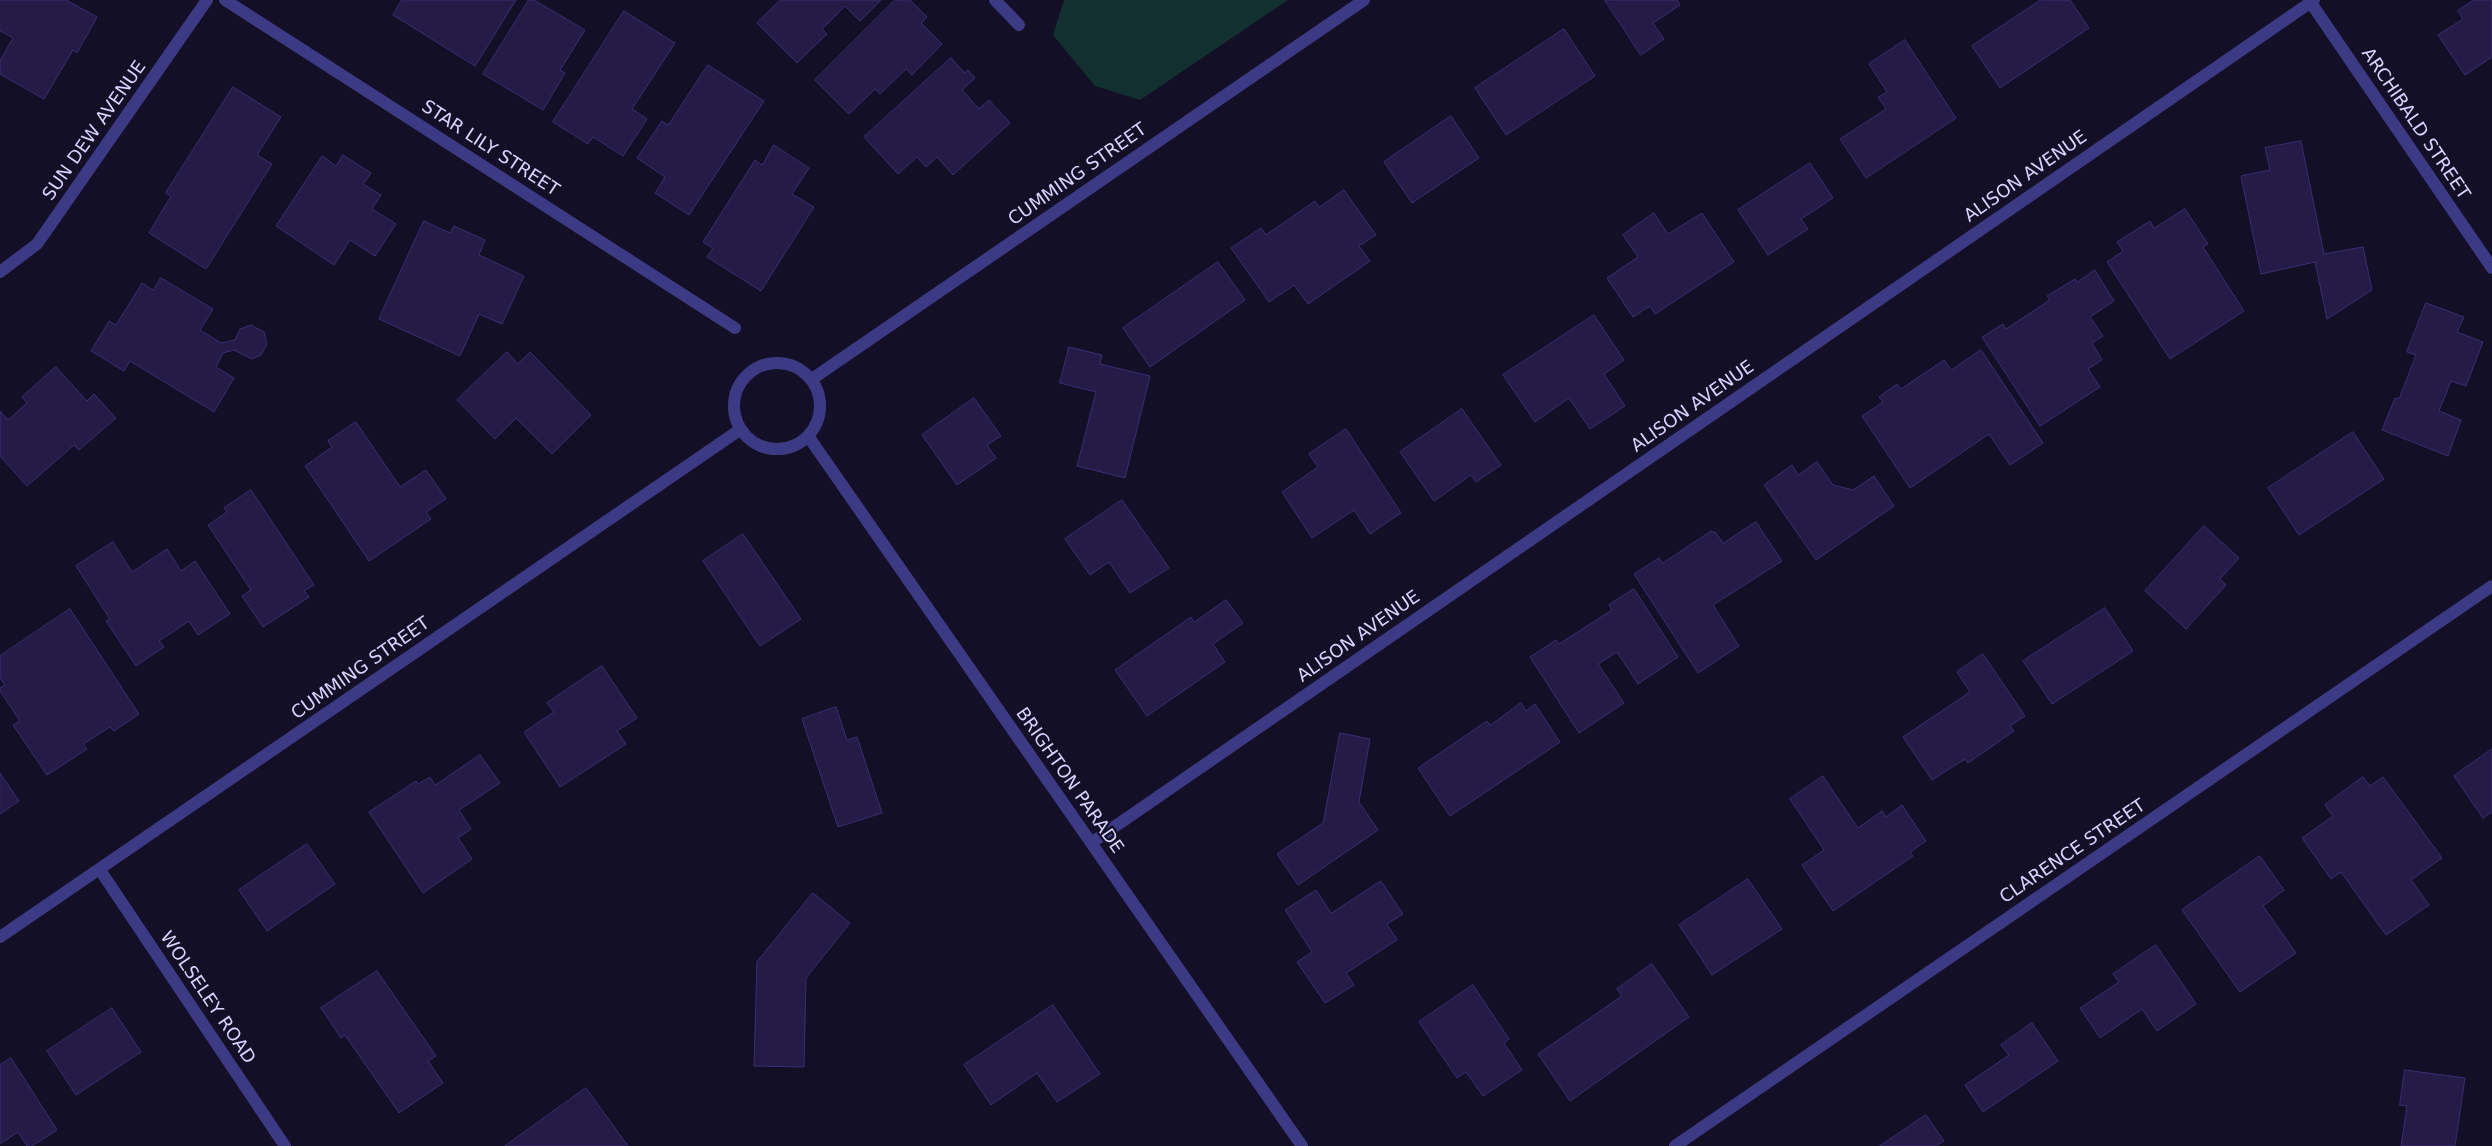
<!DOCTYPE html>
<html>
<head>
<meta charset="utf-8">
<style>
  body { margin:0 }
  canvas { display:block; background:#130f26 }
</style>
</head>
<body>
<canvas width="2492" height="1146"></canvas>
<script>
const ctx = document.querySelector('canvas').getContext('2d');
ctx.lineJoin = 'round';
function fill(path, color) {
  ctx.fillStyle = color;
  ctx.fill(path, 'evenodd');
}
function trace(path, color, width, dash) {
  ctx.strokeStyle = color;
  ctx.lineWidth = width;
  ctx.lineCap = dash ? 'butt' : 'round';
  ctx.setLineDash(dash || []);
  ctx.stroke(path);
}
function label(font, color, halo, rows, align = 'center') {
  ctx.font = font + ' "DejaVu Sans",sans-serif';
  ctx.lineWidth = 4.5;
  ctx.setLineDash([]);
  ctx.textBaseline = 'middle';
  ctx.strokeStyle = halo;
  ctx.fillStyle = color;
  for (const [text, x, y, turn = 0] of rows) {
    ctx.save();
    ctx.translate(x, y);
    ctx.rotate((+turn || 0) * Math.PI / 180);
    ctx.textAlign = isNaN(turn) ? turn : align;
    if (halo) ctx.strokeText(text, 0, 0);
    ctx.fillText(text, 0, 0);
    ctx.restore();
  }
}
const green = new Path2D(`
  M1064 0H1288L1140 100 1095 86 1053 35Z`);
const building = new Path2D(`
  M0 0H66L97 17 77 53 73 50 44 99 0 74V61L13 38 0 31Z
  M402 0H516L475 66 393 15Z
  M529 0H534L585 30 560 70 565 73 543 110 483 74Z
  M780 0H881L860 21 845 6 822 29 827 34 797 63 757 23Z
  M895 0H910L927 17 921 23 942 44 912 75 906 69 880 94 875 89 849 114 815 80Z
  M1605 0H1677L1680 5 1653 23 1664 39 1641 55Z
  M2041 0H2070L2089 28 2000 88 1972 46Z
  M2474 0H2492V57L2465 75 2438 35 2463 19 2458 11Z
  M624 11 675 43 632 109 647 119 623 156 593 137 588 144 553 122Z
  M1564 29 1595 76 1506 135 1475 88Z
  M1905 40 1956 118 1866 178 1840 139 1886 109 1878 97 1887 92 1869 64Z
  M951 58 965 73 968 70 975 78 962 90 979 109 989 100 1010 123 953 175 937 157 926 167 917 157 898 174 864 137Z
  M708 65 764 101 689 215 655 193 665 177 637 158 662 121 668 125Z
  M233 87 281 117 257 155 272 164 206 269 149 233 171 196 166 193Z
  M1451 116 1479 158 1412 203 1384 162Z
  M2301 141 2324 254 2363 247 2372 290 2327 319 2315 262 2261 274 2241 176 2270 170 2265 148Z
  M774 145 809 168 792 194 814 207 761 291 707 257 713 248 703 242 755 160 762 165Z
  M343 155 371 173 363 184 381 195 372 209 396 224 375 256 350 240 334 265 276 226 322 156 336 166Z
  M1810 163 1833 198 1801 219 1808 229 1768 255 1738 210Z
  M1344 190 1376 235 1359 246 1370 261 1308 304 1294 285 1269 302 1231 248 1261 228 1266 235 1315 201 1319 207Z
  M2185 209 2208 244 2203 247 2244 311 2170 359 2107 262 2123 251 2117 242 2150 221 2154 228Z
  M1654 213 1668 234 1702 213 1734 262 1655 314 1650 306 1633 317 1607 278 1638 257 1623 235Z
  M424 221 450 233 454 226 485 240 479 255 524 276 502 324 479 314 460 356 379 319Z
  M1218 262 1245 300 1150 367 1123 328Z
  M2095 270 2114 301 2090 317 2103 336 2092 343 2102 360 2088 369 2100 387 2040 426 1982 337 2003 324 2006 329 2050 300 2047 296 2075 279 2077 282Z
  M161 278 213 309 200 330 221 343 235 340 240 329 251 325 264 332 267 344 261 355 252 359 234 350 223 353 216 367 234 378 214 412 130 361 124 371 91 351 109 321 116 325 142 283 153 290Z
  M2426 303 2464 317 2457 332 2483 342 2466 386 2451 381 2439 411 2461 420 2448 456 2382 430 2395 398 2399 399 2416 355 2407 352Z
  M1594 315 1624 360 1604 374 1625 406 1590 429 1569 398 1535 422 1503 375Z
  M1069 347 1102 355 1100 364 1150 376 1125 478 1077 466 1096 392 1060 383Z
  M1981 350 2043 443 2010 465 1989 434 1910 488 1862 416 1883 402 1879 397 1897 384 1901 389 1944 360 1951 370Z
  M507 352 518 364 530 352 591 415 552 454 516 418 495 439 457 400Z
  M56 367 87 401 94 394 116 418 79 450 74 445 27 486 0 456V411L8 420 27 403 22 397Z
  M974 398 1001 436 987 445 996 458 957 485 922 435Z
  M1462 409 1501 465 1476 482 1471 475 1434 501 1400 452Z
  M356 422 400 487 426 470 446 499 426 512 431 519 369 561 305 466 332 447 328 441Z
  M1346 429 1401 513 1370 534 1354 510 1312 538 1282 492 1318 467 1309 454Z
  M2353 432 2384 479 2299 535 2268 488Z
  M1817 462 1833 485 1853 490 1874 476 1894 506 1816 560 1764 485 1792 465 1798 475Z
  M251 490 314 585 304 591 309 597 263 627 242 596 251 590 208 525 227 512 224 508Z
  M1122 500 1169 568 1130 593 1109 562 1090 575 1065 539Z
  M1756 522 1782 561 1713 605 1739 646 1698 673 1634 574 1659 558 1663 563 1711 531 1716 533 1723 543Z
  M2204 526 2239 558 2220 579 2226 585 2186 629 2145 591Z
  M743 534 801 619 760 646 703 561Z
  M113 542 132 572 167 549 181 571 195 561 230 614 198 635 189 621 159 641 164 647 136 666 106 621 110 619 76 566Z
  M1634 589 1678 657 1638 684 1617 652 1598 664 1624 703 1579 733 1530 657 1556 640 1559 644 1612 610 1609 605Z
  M1226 600 1243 623 1213 644 1225 662 1147 716 1115 670 1191 617 1194 622Z
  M2105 608 2133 651 2052 704 2023 661Z
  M70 609 139 714 114 731 110 727 83 744 87 749 47 775 13 725 20 721 0 691V688L5 685 0 678V656Z
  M1983 654 2025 716 2010 726 2014 731 1968 763 1965 759 1932 780 1903 737 1970 692 1957 672Z
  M602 666 637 718 617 731 626 744 560 787 524 732 554 712 547 703Z
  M1521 703 1526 711 1535 704 1560 742 1450 816 1418 768 1487 721 1490 725Z
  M836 707 847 740 857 737 882 813 838 827 802 719Z
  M1340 733 1370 739 1359 802 1378 830 1298 885 1277 854 1323 823Z
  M2492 749V812L2483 818 2454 776Z
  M480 755 500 783 459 810 471 829 458 838 472 859 423 893 369 812 416 781 418 784 430 777 435 785Z
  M0 773 19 801 0 814Z
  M1823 776 1858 828 1882 811 1886 817 1902 805 1926 841 1910 852 1913 856 1833 911 1802 865 1824 850 1790 799Z
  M2363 777 2370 786 2383 777 2442 858 2411 880 2429 905 2386 935 2341 872 2331 879 2302 838 2333 816 2325 805Z
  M307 844 335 884 267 931 239 890Z
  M2260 856 2284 890 2263 906 2296 953 2240 992 2182 910Z
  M1748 879 1782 929 1712 975 1679 925Z
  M1381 881 1403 914 1387 924 1397 940 1346 973 1354 985 1325 1003 1297 962 1312 952 1285 910 1316 890 1331 913Z
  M813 893 850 923 806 978 804 1067 754 1066 757 962Z
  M2156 945 2196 1004 2157 1031 2142 1009 2100 1038 2080 1008 2119 982 2113 974Z
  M1652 964 1689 1017 1570 1101 1538 1054 1622 996 1617 989Z
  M377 971 436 1056 428 1061 443 1083 399 1113 345 1035 341 1038 321 1008Z
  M1473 985 1509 1039 1504 1043 1522 1070 1483 1096 1466 1072 1457 1078 1419 1022Z
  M1053 1005 1100 1074 1057 1102 1037 1073 991 1105 964 1065Z
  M112 1008 141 1052 76 1095 47 1051Z
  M2032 1023 2058 1061 1983 1112 1965 1085 2009 1055 2001 1045Z
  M11 1058 57 1130 32 1146H27L18 1132 0 1144V1065Z
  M2405 1070 2465 1078 2455 1146H2401L2407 1106 2400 1105Z
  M586 1088 628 1146H505Z
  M1926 1115 1944 1141 1936 1146H1880Z`);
const street = new Path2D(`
  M225 0 735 328
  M995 0 1019 25
  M2309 0 2492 268
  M0 272 37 244 207 0
  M734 406a43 43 0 1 1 86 0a43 43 0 1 1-86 0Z
  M812 379 1364 0
  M808 436 1302 1146
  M1091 843 2314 0
  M100 870 285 1146
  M0 937 741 429
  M1675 1146 2492 586`);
const streetNames = [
  ["ARCHIBALD STREET",2415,124,56],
  ["SUN DEW AVENUE",95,131,-55],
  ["STAR LILY STREET",490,149,33],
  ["CUMMING STREET",1078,175,-35],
  ["ALISON AVENUE",2026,177,-35],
  ["ALISON AVENUE",1693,407,-35],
  ["ALISON AVENUE",1359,637,-35],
  ["CUMMING STREET",361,669,-35],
  ["BRIGHTON PARADE",1069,781,55],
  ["CLARENCE STREET",2073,852,-34],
  ["WOLSELEY ROAD",207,998,56]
];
fill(green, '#12302f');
fill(building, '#241b47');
trace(building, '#3b2d73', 1);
trace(street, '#3d3a85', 12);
label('18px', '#d9d4ff', '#130f26', streetNames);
</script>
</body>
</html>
